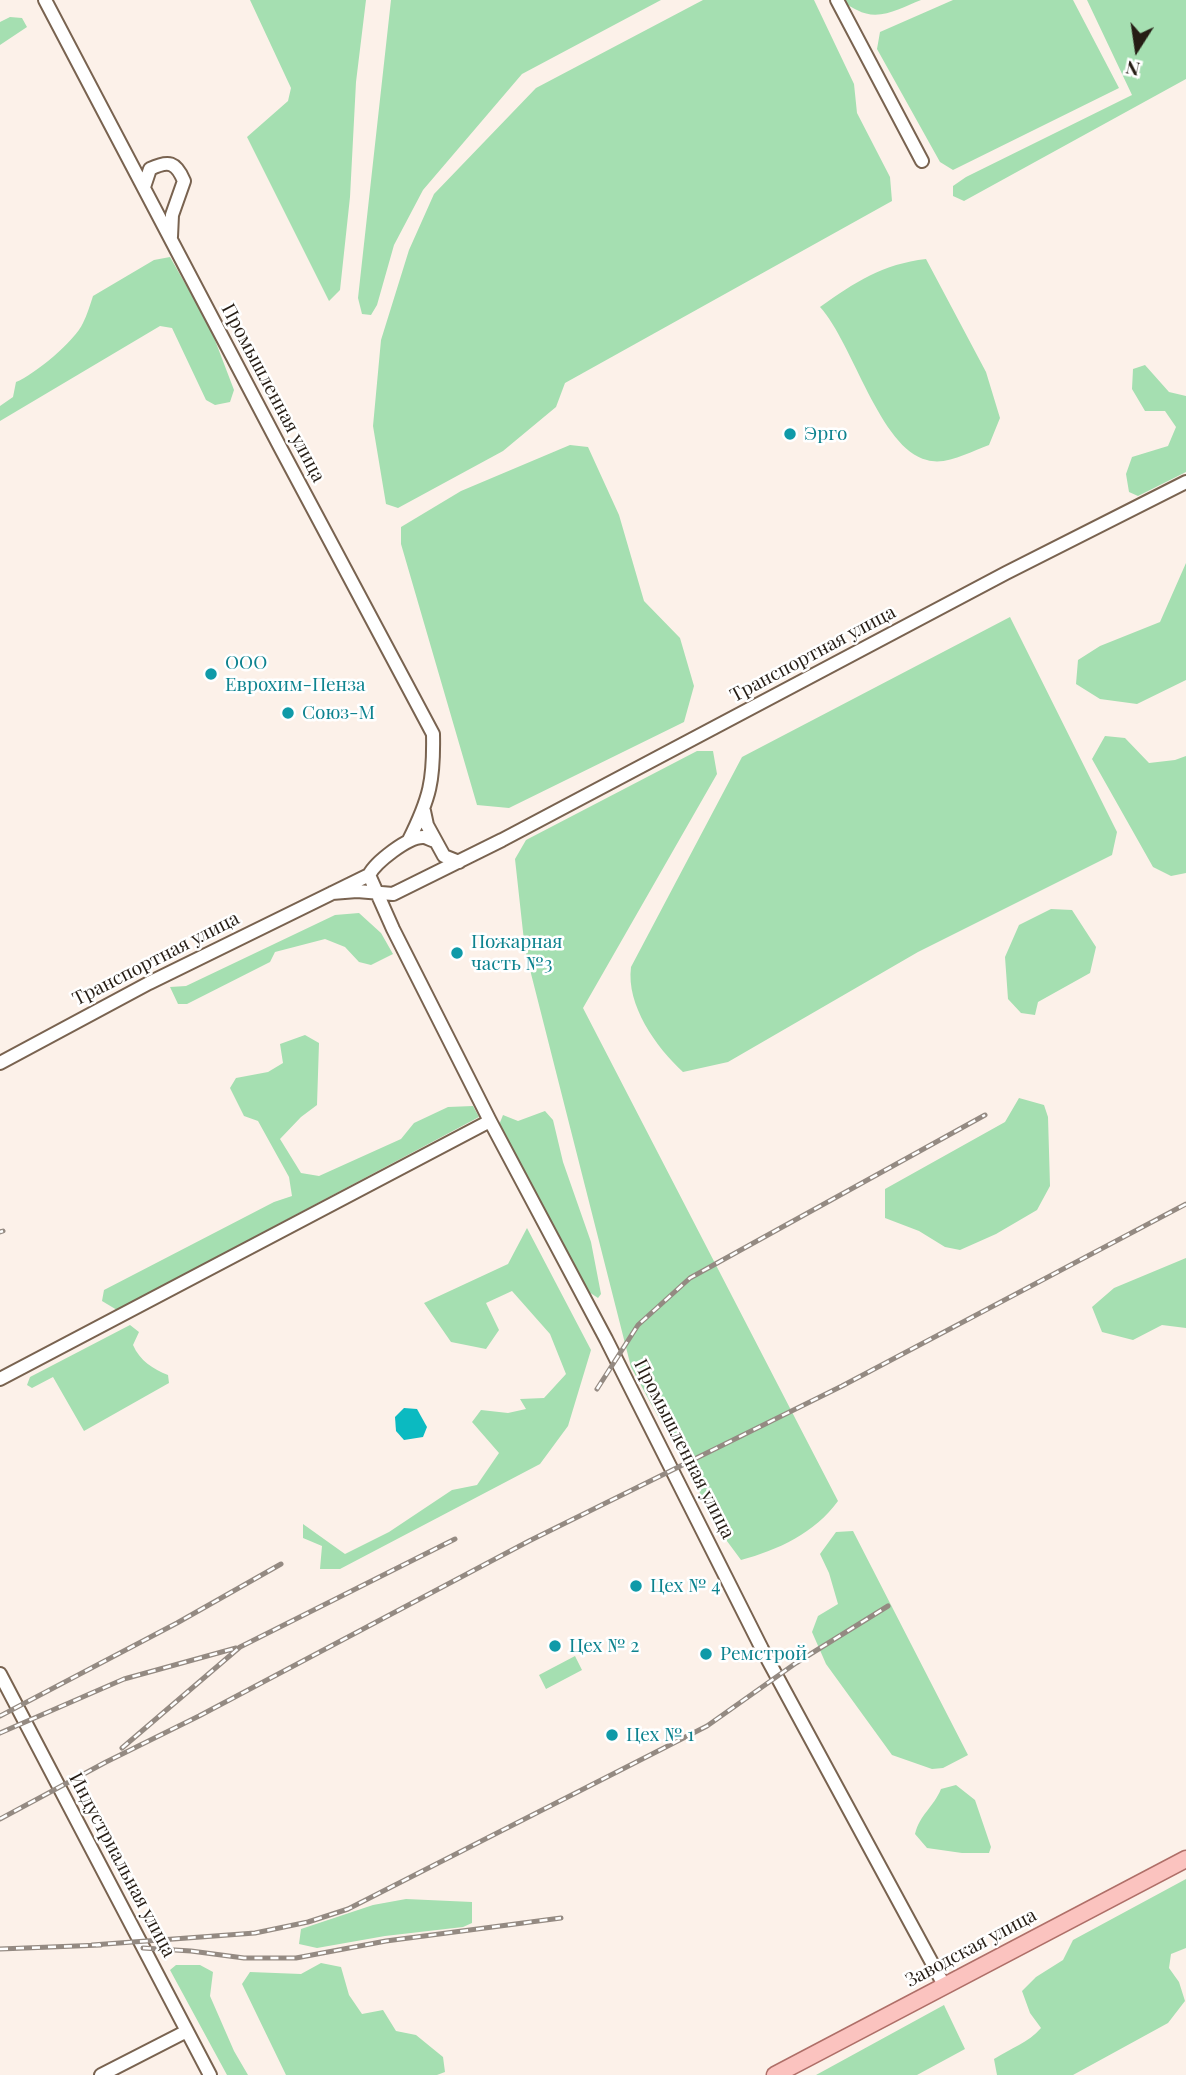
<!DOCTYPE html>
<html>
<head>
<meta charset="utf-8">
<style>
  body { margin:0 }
  #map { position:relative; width:1186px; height:2075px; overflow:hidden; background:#fcf1e9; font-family:"Playfair Display",serif }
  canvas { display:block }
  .north { position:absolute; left:1102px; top:14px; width:70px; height:70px; -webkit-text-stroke:5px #fff; paint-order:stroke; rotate:192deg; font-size:19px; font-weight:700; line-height:28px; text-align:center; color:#261d15 }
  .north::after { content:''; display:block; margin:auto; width:24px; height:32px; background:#261d15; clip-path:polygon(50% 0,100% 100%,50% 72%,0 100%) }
</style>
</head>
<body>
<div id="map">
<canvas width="1186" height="2075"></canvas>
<div class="north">N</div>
</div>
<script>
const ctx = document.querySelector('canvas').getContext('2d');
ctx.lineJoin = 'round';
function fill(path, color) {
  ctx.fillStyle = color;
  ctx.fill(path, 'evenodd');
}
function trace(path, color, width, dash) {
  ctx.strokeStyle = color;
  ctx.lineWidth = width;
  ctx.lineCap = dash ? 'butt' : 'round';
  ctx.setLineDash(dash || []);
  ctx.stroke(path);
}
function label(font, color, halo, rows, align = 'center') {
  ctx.font = font + ' "Playfair Display",serif';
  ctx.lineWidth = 5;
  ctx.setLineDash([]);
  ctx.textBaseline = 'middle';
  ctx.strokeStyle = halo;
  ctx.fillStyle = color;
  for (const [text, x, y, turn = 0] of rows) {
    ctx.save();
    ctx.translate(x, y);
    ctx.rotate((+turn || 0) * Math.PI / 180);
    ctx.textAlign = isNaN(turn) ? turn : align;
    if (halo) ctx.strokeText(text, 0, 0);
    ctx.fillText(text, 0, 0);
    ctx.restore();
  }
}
const green = new Path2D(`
  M250 0H366L356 82 350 197 340 290 329 301 247 137 288 101 291 88Z
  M391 0H661L522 74 423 190 394 245 377 305 371 315 362 314 358 298Z
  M703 0H814L854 84 857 113 890 177 892 201 565 383 556 407 503 451 398 508 386 504 373 426 381 340 409 250 434 194 536 88Z
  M845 0H921C900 8 879 22 857 10 851 7 848 6 845 0Z
  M953 0H1073L1119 88 953 170 940 162 877 49 880 32Z
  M1087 0H1186V79L964 201 953 196V186L966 177 1132 95Z
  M10 17 22 18 27 27 0 45V22Z
  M170 257 210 327 234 390 230 402 215 405 206 400 172 328 160 326 0 421V406L13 397 16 382C34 375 75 341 83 323 87 315 90 305 93 296L154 260Z
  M926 259 986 372 1000 418 989 445C971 451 947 466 927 460 880 449 853 343 820 307 855 282 883 264 926 259Z
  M1145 365 1169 392 1186 396V472L1138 496 1129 492 1126 474 1132 457 1168 446 1176 427 1165 411H1145L1132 389 1133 369Z
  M570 445 588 447 619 515 644 601 680 638 694 686 684 722 509 808 477 805 401 544V527L461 491Z
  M1186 563V680L1137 704 1100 699 1076 684 1078 660 1100 646 1160 622Z
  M1010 617 1117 832 1112 855 918 952 728 1062 683 1072C656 1047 626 1005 631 967L742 757Z
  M1105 736 1125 738 1149 763 1175 760 1186 756V873L1171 876 1153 867 1092 759Z
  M697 751H713L717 774 583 1008 838 1501C815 1533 778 1550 741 1560L724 1537 631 1367 525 950 515 859 526 840Z
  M1051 909 1072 910 1096 947 1090 973 1038 1002 1035 1015 1021 1013 1008 999 1005 957 1019 925Z
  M359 913 381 933 393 954 371 965 359 962 345 947 325 939 275 952 270 962 187 1004H178L170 987 186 986 335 915Z
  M305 1035 319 1043 317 1105 301 1117 280 1139 301 1173 319 1176 401 1139 414 1123 448 1107 473 1106 479 1117 117 1310 102 1301 104 1290 274 1202 292 1196 289 1177 258 1121 244 1116 230 1088 236 1078 268 1072 283 1063 280 1044Z
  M1019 1098 1044 1105 1048 1117 1050 1186 1037 1210 996 1234 960 1250 945 1247 919 1231 885 1218V1189L1005 1122Z
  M545 1111 553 1120 563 1162 591 1242 601 1294 598 1298 589 1292 499 1125 503 1115 518 1121Z
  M527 1228 591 1350 568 1426 540 1464 340 1569H320L322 1546 303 1538V1524L345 1554 389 1532 452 1490 477 1485 499 1453 472 1422 481 1410 508 1413 526 1409 520 1399 544 1398 566 1374 550 1334 512 1291 486 1303 499 1330 486 1349 451 1342 424 1303 508 1264Z
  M1186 1258V1328L1162 1325 1133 1340 1102 1332 1092 1307 1114 1288Z
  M130 1325 139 1332 133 1345C140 1361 153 1369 168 1375L169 1383 84 1431 53 1377 32 1388 27 1385 30 1377Z
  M853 1531 968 1755 943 1768 932 1769 892 1755 826 1664 812 1632 818 1616 838 1604 829 1573 820 1554 836 1532Z
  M575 1656 582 1670 546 1689 539 1675Z
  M956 1785 975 1800 991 1847 989 1853H962L927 1848 915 1834C920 1814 933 1808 941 1789Z
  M1186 1879V1948L1171 1954 1169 1968 1179 1982 1185 2001 1168 2023 1073 2075H997L994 2059C1011 2048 1028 2043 1041 2028L1030 2013 1022 1991 1036 1977 1063 1960 1073 1940Z
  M406 1899 472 1902V1923L463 1927 385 1936 317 1948 299 1944 301 1929 373 1905Z
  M321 1963 341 1967 349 1995 362 2014 383 2010 396 2031 416 2035 443 2057 445 2072 437 2075H286L242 1984 250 1972 301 1974Z
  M176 1965H200L213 1972 210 1996 234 2051 248 2075H227L170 1970Z
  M944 2005 965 2049 917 2075H816Z`);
const water = new Path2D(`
  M404 1408 417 1409 427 1427 423 1437 404 1440 396 1431 395 1417Z`);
const minor = new Path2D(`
  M45 0 280 447 433 734C434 780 430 798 409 840
  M837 0 922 161
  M144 187 150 169C169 160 176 162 184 181L172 215 171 237
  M424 811 427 825 444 856 459 862
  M369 875 393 929 490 1121 606 1339 762 1649 944 1985
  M332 893 357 891 393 894 502 840 1006 573 1186 482
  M0 1063 149 983 369 875C375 863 408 836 424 837 428 838 431 840 435 841
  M0 1379 490 1121
  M0 1674 210 2075
  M101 2075 187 2031`);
const major = new Path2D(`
  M775 2075 1186 1859`);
const rail = new Path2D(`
  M0 1232 3 1231
  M597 1389 638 1325 690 1278 985 1115
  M0 1716 177 1623 281 1564
  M0 1733 124 1679 236 1648
  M122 1748 240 1647 455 1539
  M0 1819 106 1762 199 1716 529 1541 842 1386 1186 1204
  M92 1945 255 1933 308 1922 348 1909 707 1726 796 1663 888 1606
  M143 1948 191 1951 244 1958H296L386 1941 561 1918
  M0 1949 101 1945`);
const markers = [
  [790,434,7,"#0f9aa8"],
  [211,674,7,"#0f9aa8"],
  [288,713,7,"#0f9aa8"],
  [457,953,7,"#0f9aa8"],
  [636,1586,7,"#0f9aa8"],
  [555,1646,7,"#0f9aa8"],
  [706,1654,7,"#0f9aa8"],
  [612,1735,7,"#0f9aa8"]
];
const streetNames = [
  ["Промышленная улица",273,393,62],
  ["Транспортная улица",813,654,-28],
  ["Транспортная улица",156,959,-27],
  ["Промышленная улица",684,1449,63],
  ["Индустриальная улица",122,1865,62],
  ["Заводская улица",971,1948,-28]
];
const cultureNames = [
  ["Эрго",804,434],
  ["ООО",225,663],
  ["Еврохим-Пенза",225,685],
  ["Союз-М",302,713],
  ["Пожарная",471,942],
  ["часть №3",471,964],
  ["Цех № 4",650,1586],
  ["Цех № 2",569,1646],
  ["Ремстрой",720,1654],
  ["Цех № 1",626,1735]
];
fill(green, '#a5dfb1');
fill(water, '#0bbac1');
trace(minor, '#796350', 16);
trace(major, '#af6f68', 19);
trace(minor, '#fff', 12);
trace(major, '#fbc3bf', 16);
trace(rail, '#948a82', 5);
trace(rail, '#fff', 2.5, [8]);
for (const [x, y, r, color] of markers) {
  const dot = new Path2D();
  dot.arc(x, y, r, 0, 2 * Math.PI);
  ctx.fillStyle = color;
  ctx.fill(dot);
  trace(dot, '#fff', 2.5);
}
label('19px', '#261d15', '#fff', streetNames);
label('19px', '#0d838f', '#fff', cultureNames, 'left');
</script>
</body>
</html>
